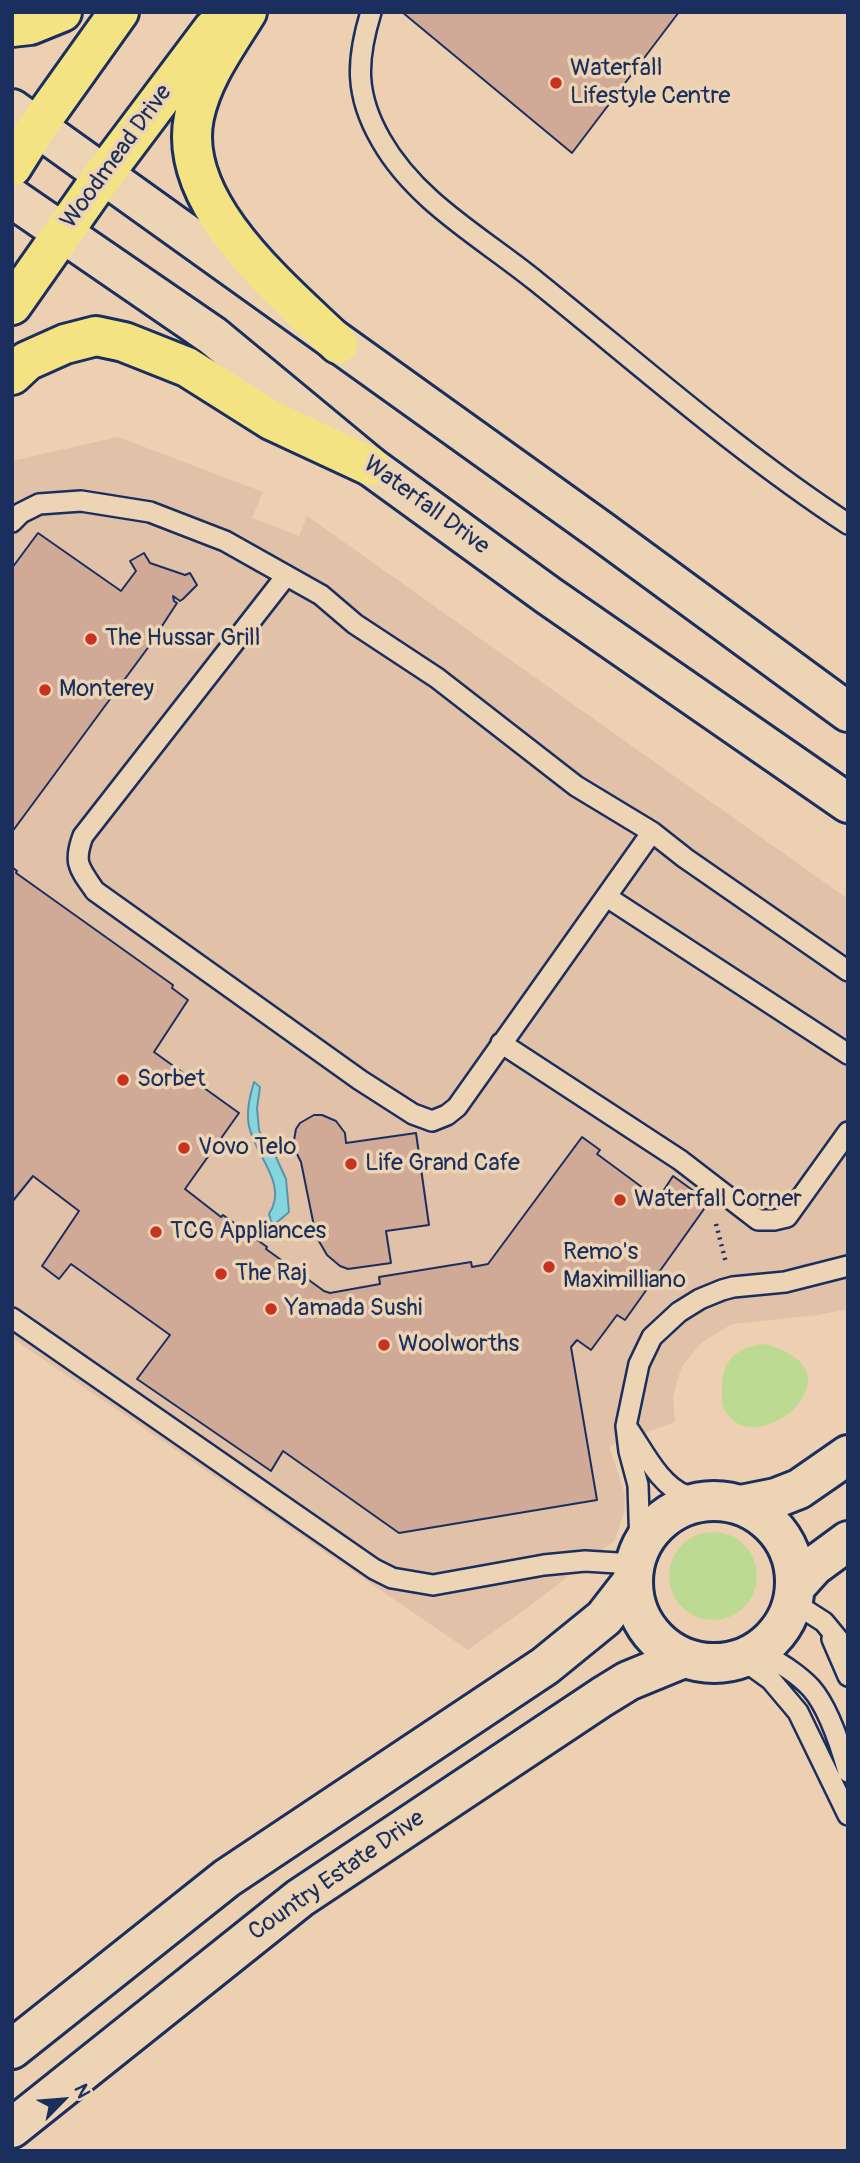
<!DOCTYPE html>
<html>
<head>
<meta charset="utf-8">
<style>
  body { margin:0 }
  #map { position:relative; width:860px; height:2163px; overflow:hidden; background:#edcfb1; font-family:Pangolin,sans-serif }
  canvas { display:block }
  .frame { position:absolute; inset:0; border:14px solid #1b2f5e; pointer-events:none }
  .north { position:absolute; left:28px; top:2065px; width:70px; height:70px; -webkit-text-stroke:5px #edd4b5; paint-order:stroke; rotate:65deg; font-size:19px; font-weight:700; line-height:28px; text-align:center; color:#1b2f5e }
  .north::after { content:''; display:block; margin:auto; width:24px; height:32px; background:#1b2f5e; clip-path:polygon(50% 0,100% 100%,50% 72%,0 100%) }
</style>
</head>
<body>
<div id="map">
<canvas width="860" height="2163"></canvas>
<div class="frame"></div>
<div class="north">N</div>
</div>
<script>
const ctx = document.querySelector('canvas').getContext('2d');
ctx.lineJoin = 'round';
function fill(path, color) {
  ctx.fillStyle = color;
  ctx.fill(path, 'evenodd');
}
function trace(path, color, width, dash) {
  ctx.strokeStyle = color;
  ctx.lineWidth = width;
  ctx.lineCap = dash ? 'butt' : 'round';
  ctx.setLineDash(dash || []);
  ctx.stroke(path);
}
function label(font, color, halo, rows, align = 'center') {
  ctx.font = font + ' Pangolin,sans-serif';
  ctx.lineWidth = 7;
  ctx.setLineDash([]);
  ctx.textBaseline = 'middle';
  ctx.strokeStyle = halo;
  ctx.fillStyle = color;
  for (const [text, x, y, turn = 0] of rows) {
    ctx.save();
    ctx.translate(x, y);
    ctx.rotate((+turn || 0) * Math.PI / 180);
    ctx.textAlign = isNaN(turn) ? turn : align;
    if (halo) ctx.strokeText(text, 0, 0);
    ctx.fillText(text, 0, 0);
    ctx.restore();
  }
}
const built = new Path2D(`
  M118 437 263 492 252 518 299 536 307 516 848 899V1309L818 1315 732 1324 702 1342 682 1366 676 1385 673 1397 675 1422 609 1446 625 1495 624 1512 615 1540 531 1605 468 1650 12 1338V461Z`);
const green = new Path2D(`
  M764 1344C793 1351 824 1370 799 1403 782 1425 741 1441 724 1409 721 1404 722 1399 722 1393 720 1363 735 1347 764 1344Z
  M669 1576a44 44 0 1 1 88 0a44 44 0 1 1-88 0Z`);
const water = new Path2D(`
  M254 1082 260 1087 257 1108 259 1130 265 1145 275 1155 286 1179 289 1212 275 1224 271 1221 269 1214C289 1184 255 1156 249 1126 246 1111 250 1096 254 1082Z`);
const building = new Path2D(`
  M402 12H679L572 153Z
  M38 533 121 591 136 571 130 561 144 553 150 563 185 575 190 573 197 585 183 599 180 601 173 596 174 601 177 603 147 649 12 832V568Z
  M12 867 17 871 16 873 173 985 172 988 188 1000 154 1052 239 1113 185 1189 221 1217 223 1215 267 1247 266 1249 324 1291 330 1293 380 1284 379 1277 471 1262 472 1267 488 1264 582 1137 600 1150 597 1154 658 1199 673 1176 709 1202 625 1320 617 1315 591 1350 577 1340 571 1347 597 1500 399 1533 283 1451 271 1471 137 1379 170 1335 71 1264 59 1279 42 1266 79 1211 33 1176 12 1202Z
  M314 1115H322L336 1121 345 1133 346 1143 416 1133 429 1225 386 1231 391 1263 348 1269 340 1266 327 1255 316 1236 301 1162 293 1146 296 1129 300 1123Z`);
const path = new Path2D(`
  M716 1224 726 1263`);
const service = new Path2D(`
  M371 12C356 61 355 95 381 140 416 202 483 238 537 282 639 364 738 452 848 524
  M12 522 21 513 39 504 81 501 150 512 225 541 321 595 355 624 437 678 576 786 652 832 685 858 848 971
  M286 576 83 836C73 863 79 868 95 891L360 1080 413 1114 432 1121 447 1115 457 1107 652 832
  M607 897 848 1054
  M501 1043 680 1160 758 1220H774L787 1217 848 1132
  M12 1318 374 1569 392 1578 433 1585 544 1565 585 1561 634 1564
  M629 1430C644 1452 660 1486 687 1496 693 1499 702 1499 709 1500
  M640 1547 638 1485 629 1451 626 1426 639 1364 652 1337 679 1312 700 1299 722 1290 733 1287 785 1282 848 1266
  M793 1602 824 1622 848 1651
  M832 1639 848 1676
  M758 1650C776 1661 796 1672 811 1688 828 1707 841 1747 848 1772
  M742 1659 771 1680 798 1712 848 1815`);
const minor = new Path2D(`
  M633 1582a81 81 0 1 1 162 0a81 81 0 1 1-162 0Z
  M741 1505 776 1498 799 1489 848 1455
  M795 1587 814 1566 848 1541
  M12 2049 227 1878 545 1666 604 1618 632 1582
  M12 2128 300 1898 602 1697 628 1681 684 1658`);
const secondary = new Path2D(`
  M12 109 601 531 848 712
  M12 198 213 336 370 466 549 596 848 803`);
const primary = new Path2D(`
  M247 12C226 46 202 78 194 117 176 204 282 290 338 344
  M12 27 30 25 62 12
  M12 167 37 127 119 12
  M12 305 104 174 213 29
  M12 375 27 361 65 344 96 336 124 342 187 367 271 420 370 466`);
const markers = [
  [556,83,7,"#c8321e"],
  [91,639,7,"#c8321e"],
  [45,690,7,"#c8321e"],
  [123,1080,7,"#c8321e"],
  [184,1148,7,"#c8321e"],
  [351,1164,7,"#c8321e"],
  [620,1200,7,"#c8321e"],
  [156,1232,7,"#c8321e"],
  [549,1267,7,"#c8321e"],
  [221,1274,7,"#c8321e"],
  [271,1309,7,"#c8321e"],
  [384,1345,7,"#c8321e"]
];
const poiNames = [
  ["Waterfall",570,69],
  ["Lifestyle Centre",570,97],
  ["The Hussar Grill",105,639],
  ["Monterey",59,690],
  ["Sorbet",137,1080],
  ["Vovo Telo",198,1148],
  ["Life Grand Cafe",365,1164],
  ["Waterfall Corner",634,1200],
  ["TCG Appliances",170,1232],
  ["Remo's",563,1253],
  ["Maximilliano",563,1281],
  ["The Raj",235,1274],
  ["Yamada Sushi",285,1309],
  ["Woolworths",398,1345]
];
const streetNames = [
  ["Woodmead Drive",117,157,-54],
  ["Waterfall Drive",426,506,36],
  ["Country Estate Drive",337,1876,-35]
];
fill(built, '#e1c1a8');
fill(green, '#bdda92');
fill(water, '#84d5de');
trace(water, '#5a93ab', 2);
fill(building, '#d1a997');
trace(building, '#1b2f5e', 2);
trace(service, '#1b2f5e', 24);
trace(minor, '#1b2f5e', 44);
trace(secondary, '#1b2f5e', 44);
trace(primary, '#1b2f5e', 44);
trace(path, '#1b2f5e', 4.5, [2, 5]);
trace(service, '#edd4b5', 19);
trace(minor, '#edd4b5', 38);
trace(secondary, '#edd4b5', 38);
trace(primary, '#f4e382', 38);
for (const [x, y, r, color] of markers) {
  const dot = new Path2D();
  dot.arc(x, y, r, 0, 2 * Math.PI);
  ctx.fillStyle = color;
  ctx.fill(dot);
  trace(dot, '#edd4b5', 2.5);
}
label('24px', '#1b2f5e', '#edd4b5', poiNames, 'left');
label('24px', '#1b2f5e', '#edd4b5', streetNames);
</script>
</body>
</html>
